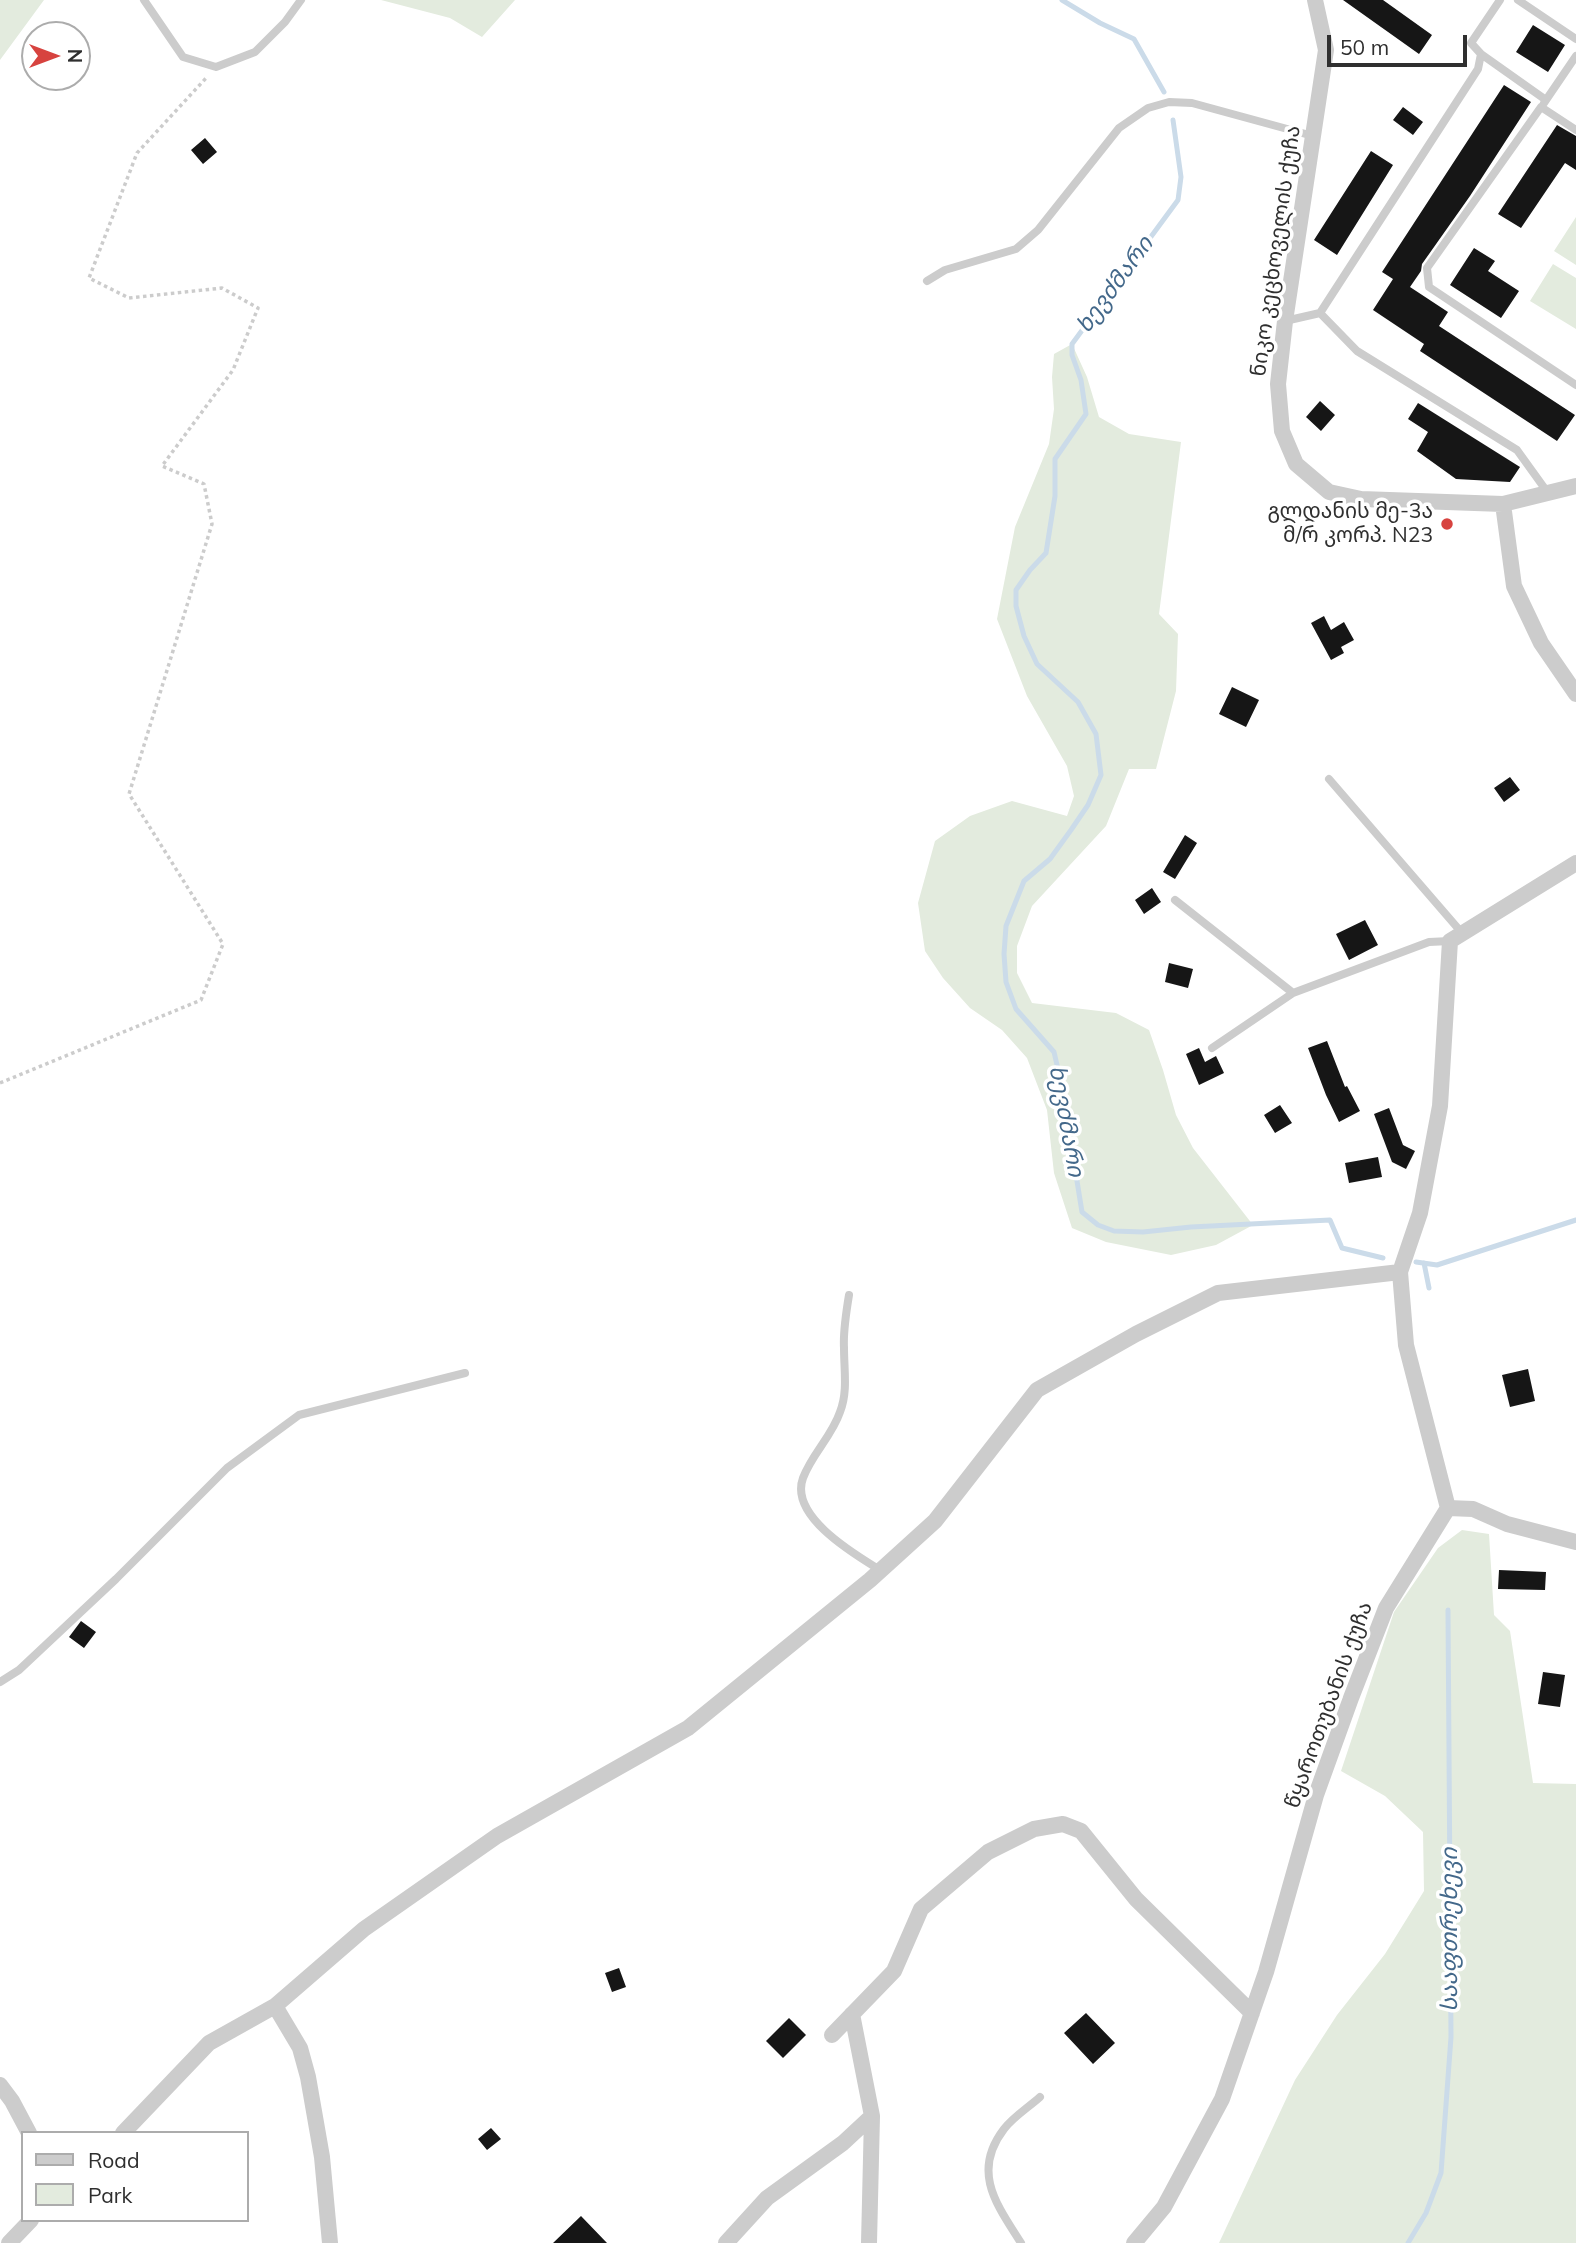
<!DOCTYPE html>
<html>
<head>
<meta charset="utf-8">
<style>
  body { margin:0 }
  #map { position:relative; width:1576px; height:2243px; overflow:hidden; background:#fff; font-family:Mulish,sans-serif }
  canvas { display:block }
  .legend { position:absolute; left:21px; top:2131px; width:228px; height:91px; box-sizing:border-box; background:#fff; border:2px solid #acacac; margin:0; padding:9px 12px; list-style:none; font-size:21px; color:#2f2f2f }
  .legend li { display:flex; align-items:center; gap:14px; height:35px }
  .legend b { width:35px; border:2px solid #acacac }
  .north { position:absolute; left:21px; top:21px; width:70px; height:70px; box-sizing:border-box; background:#fff; border:2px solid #acacac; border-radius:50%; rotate:90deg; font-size:19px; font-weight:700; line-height:28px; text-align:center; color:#2f2f2f }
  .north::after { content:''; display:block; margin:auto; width:24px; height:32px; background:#d7433f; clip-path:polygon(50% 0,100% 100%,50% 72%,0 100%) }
  .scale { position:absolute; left:1327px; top:35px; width:140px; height:32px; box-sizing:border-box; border:4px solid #2f2f2f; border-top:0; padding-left:9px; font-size:21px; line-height:24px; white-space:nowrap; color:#2f2f2f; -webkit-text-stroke:5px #fff; paint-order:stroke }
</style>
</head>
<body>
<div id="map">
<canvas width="1576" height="2243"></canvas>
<ul class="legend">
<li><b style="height:9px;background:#ccc"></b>Road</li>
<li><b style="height:19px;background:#e3ebde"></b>Park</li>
</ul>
<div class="north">N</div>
<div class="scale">50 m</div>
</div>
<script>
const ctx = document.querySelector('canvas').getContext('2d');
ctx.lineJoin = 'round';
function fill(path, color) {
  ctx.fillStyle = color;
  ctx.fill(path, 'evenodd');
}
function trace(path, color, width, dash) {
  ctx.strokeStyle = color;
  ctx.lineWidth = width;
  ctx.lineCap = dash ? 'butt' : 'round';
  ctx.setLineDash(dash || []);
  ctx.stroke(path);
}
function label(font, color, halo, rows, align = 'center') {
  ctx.font = font + ' Mulish,"Noto Sans Georgian",sans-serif';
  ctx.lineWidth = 7;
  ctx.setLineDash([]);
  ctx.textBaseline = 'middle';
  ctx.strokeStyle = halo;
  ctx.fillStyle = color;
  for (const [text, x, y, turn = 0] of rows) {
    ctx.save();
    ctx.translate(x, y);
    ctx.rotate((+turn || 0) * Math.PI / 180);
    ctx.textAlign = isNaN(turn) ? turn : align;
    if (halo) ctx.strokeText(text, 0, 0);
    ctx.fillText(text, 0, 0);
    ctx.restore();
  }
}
const green = new Path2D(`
  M0 0H44L0 60Z
  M381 0H515L482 37 450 18Z
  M1576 217V265L1554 251Z
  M1553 264 1576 278V329L1530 301Z
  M1072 344 1087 377 1099 417 1129 434 1181 442 1159 614 1178 634 1176 691 1156 769H1129L1106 826 1032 906 1017 946V973L1032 1003 1116 1013 1149 1030 1163 1070 1176 1115 1193 1148 1253 1225 1216 1245 1171 1255 1106 1242 1072 1228 1054 1173 1047 1110 1027 1058 1002 1030 970 1008 943 978 925 951 918 903 935 841 970 816 1012 801 1067 816 1074 796 1067 766 1027 696 997 619 1015 527 1049 444 1054 409 1052 377 1054 354Z
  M1462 1530 1489 1534 1494 1615 1510 1631 1533 1783 1576 1784V2243H1219L1295 2080 1337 2015 1385 1954 1424 1891 1423 1832 1385 1796 1341 1771 1394 1612 1438 1548Z`);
const stream = new Path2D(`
  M1062 0 1100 23 1134 39 1164 92
  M1173 120 1181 177 1178 200 1072 344V355L1081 380 1086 414 1055 459V496L1046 553 1030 570 1016 590V606L1024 636 1037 664 1078 702 1096 734 1101 775 1088 805 1071 830 1050 859 1024 881 1006 926 1004 954 1006 982 1016 1009 1054 1052 1061 1082 1082 1212 1098 1225 1114 1231 1143 1232 1191 1227 1330 1220 1342 1248 1383 1258
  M1416 1262 1437 1265 1576 1220
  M1424 1263 1429 1288
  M1408 2243 1426 2213 1441 2173 1451 2037 1448 1610`);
const building = new Path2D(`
  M1343 0H1383L1432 35 1419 54Z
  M1533 25 1565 45 1548 72 1516 52Z
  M1504 85 1531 102 1470 196 1422 264 1421 271 1410 287 1448 312 1439 326 1575 415 1557 441 1420 351 1424 344 1373 310 1393 279 1382 272Z
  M1403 107 1423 122 1413 135 1393 120Z
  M1557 125 1576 136V170L1565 163 1521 228 1498 214Z
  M205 138 217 152 203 164 191 150Z
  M1371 151 1393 165 1337 255 1314 240Z
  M1474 248 1495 261 1488 271 1519 291 1501 318 1450 285Z
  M1320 401 1335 415 1321 431 1306 417Z
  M1418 403 1520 467 1510 482 1456 479 1417 451 1428 432 1408 419Z
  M1324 616 1331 630 1344 622 1354 640 1341 647 1344 653 1331 660 1311 623Z
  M1232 687 1259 700 1246 727 1219 714Z
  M1510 777 1520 790 1504 802 1494 788Z
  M1185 835 1197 843 1175 879 1163 872Z
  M1152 888 1161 902 1144 914 1135 900Z
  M1365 920 1378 945 1349 960 1336 934Z
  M1169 963 1193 969 1188 988 1165 982Z
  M1327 1041 1345 1087 1347 1086 1360 1111 1339 1122 1326 1095 1308 1048Z
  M1199 1048 1205 1062 1216 1056 1224 1073 1199 1085 1186 1054Z
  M1280 1105 1292 1123 1275 1133 1264 1115Z
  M1389 1108 1403 1145 1415 1151 1406 1169 1392 1162 1374 1114Z
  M1378 1157 1382 1177 1349 1183 1345 1163Z
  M1528 1369 1535 1401 1510 1407 1502 1375Z
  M1499 1570 1546 1572 1545 1590 1498 1589Z
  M81 1621 96 1632 84 1648 69 1637Z
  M1543 1672 1565 1675 1560 1707 1538 1704Z
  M619 1968 626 1987 612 1992 605 1973Z
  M1086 2013 1115 2043 1093 2064 1064 2033Z
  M789 2018 806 2035 783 2058 766 2041Z
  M491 2128 501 2139 487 2150 478 2139Z
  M581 2216 607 2243H553Z`);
const path = new Path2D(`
  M0 1083 201 1000 223 944 129 794 212 524 204 484 162 466 233 370 258 308 222 288 129 298 89 278 137 153 207 77`);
const service = new Path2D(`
  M144 0 183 57 216 67 255 52 285 22 301 0
  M1518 0 1576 39
  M1481 54 1546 100
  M1544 103 1576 56
  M1576 130 1541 107 1427 268 1429 287 1576 385
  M927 281 945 270 1016 249 1038 230 1119 128 1148 108 1169 102 1192 103 1313 136
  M1320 313 1357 351 1517 450 1548 493
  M1285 321 1320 313 1478 69 1481 54 1471 43 1500 0
  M1329 779 1462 933
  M1175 900 1293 993
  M1212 1048 1293 993 1429 942 1450 941
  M849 1295C846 1313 843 1331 844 1348 844 1370 848 1392 840 1412 832 1436 812 1454 803 1478 789 1516 854 1554 880 1570
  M0 1682 19 1670 116 1579 227 1468 299 1415 465 1373
  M1021 2243C997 2205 971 2172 1004 2129 1013 2117 1029 2107 1040 2097`);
const minor = new Path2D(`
  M1315 0 1326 50 1285 321 1278 384 1282 431 1296 464 1329 492 1361 499 1503 504 1576 486
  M1503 504 1514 586 1541 643 1576 694
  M1448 1508 1473 1509 1507 1524 1576 1542
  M275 2006 300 2048 308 2077 322 2157 330 2243
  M852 2014 872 2116 869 2243
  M832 2035 894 1971 921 1909 988 1852 1034 1829 1063 1824 1081 1831 1136 1899 1252 2013
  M0 2085 12 2101 29 2133
  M123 2133 209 2043 275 2006 364 1929 497 1836 688 1728 870 1580 935 1521 1037 1390 1136 1334 1218 1293 1400 1272
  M9 2243 31 2220
  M726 2243 767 2198 843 2143 872 2116
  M1134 2243 1164 2207 1222 2099 1266 1972 1316 1795 1351 1698 1386 1608 1448 1508 1406 1345 1400 1272 1420 1213 1440 1106 1450 941 1576 863`);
const markers = [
  [1447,524,7,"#d7433f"]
];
const streetNames = [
  ["ნიკო კეცხოველის ქუჩა",1276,251,-82],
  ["წყაროთუბანის ქუჩა",1329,1705,-70]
];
const poiNames = [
  ["გლდანის მე-3ა",1433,512],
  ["მ/რ კორპ. N23",1433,536]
];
const waterNames = [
  ["ხევძმარი",1115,285,-54],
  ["ხევძმარი",1066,1121,80],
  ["სააფთრეხევი",1450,1930,-90]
];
fill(green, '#e3ebde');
trace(stream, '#cbdbe9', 5);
fill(building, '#161616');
trace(path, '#ccc', 3.5, [3.5, 3.5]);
trace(service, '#ccc', 8);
trace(minor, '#ccc', 16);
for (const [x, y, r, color] of markers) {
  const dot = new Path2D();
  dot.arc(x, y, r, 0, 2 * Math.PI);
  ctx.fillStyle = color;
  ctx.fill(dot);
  trace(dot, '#fff', 2.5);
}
label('21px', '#2f2f2f', '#fff', streetNames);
label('21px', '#2f2f2f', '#fff', poiNames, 'right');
label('italic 23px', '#43688a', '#fff', waterNames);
</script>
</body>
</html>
